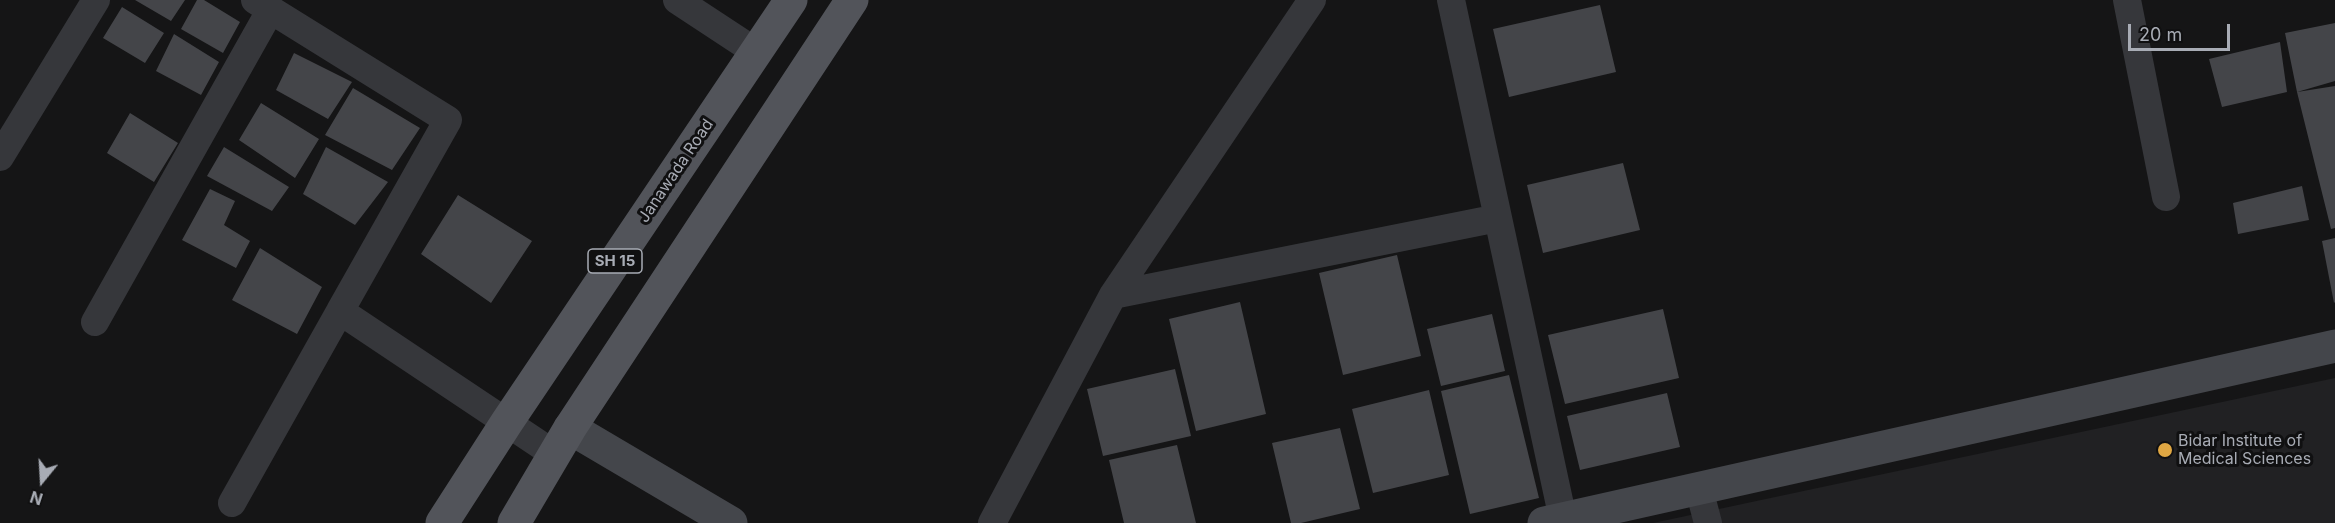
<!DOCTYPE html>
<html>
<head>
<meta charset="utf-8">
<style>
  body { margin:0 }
  #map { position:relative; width:2335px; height:523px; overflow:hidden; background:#151516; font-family:Inter,sans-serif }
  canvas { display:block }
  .north { position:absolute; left:12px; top:451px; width:60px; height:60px; -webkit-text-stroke:4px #101011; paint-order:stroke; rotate:198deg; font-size:16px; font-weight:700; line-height:24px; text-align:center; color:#a8acb5 }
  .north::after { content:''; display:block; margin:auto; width:21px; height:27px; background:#a8acb5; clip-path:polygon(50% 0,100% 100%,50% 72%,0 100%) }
  .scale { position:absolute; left:2128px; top:24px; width:102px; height:27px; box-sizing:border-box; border:3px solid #a8acb5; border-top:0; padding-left:8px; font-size:18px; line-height:21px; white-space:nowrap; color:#a8acb5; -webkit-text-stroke:4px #101011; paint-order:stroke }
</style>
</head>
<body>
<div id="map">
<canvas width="2335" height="523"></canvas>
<div class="north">N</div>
<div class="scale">20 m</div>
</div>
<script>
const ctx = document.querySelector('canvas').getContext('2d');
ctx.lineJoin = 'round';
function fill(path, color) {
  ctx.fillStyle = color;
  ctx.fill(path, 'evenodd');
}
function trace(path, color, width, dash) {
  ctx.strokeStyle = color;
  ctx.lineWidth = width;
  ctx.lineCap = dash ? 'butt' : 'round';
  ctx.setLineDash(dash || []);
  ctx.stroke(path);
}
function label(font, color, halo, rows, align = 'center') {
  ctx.font = font + ' Inter,sans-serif';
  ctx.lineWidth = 6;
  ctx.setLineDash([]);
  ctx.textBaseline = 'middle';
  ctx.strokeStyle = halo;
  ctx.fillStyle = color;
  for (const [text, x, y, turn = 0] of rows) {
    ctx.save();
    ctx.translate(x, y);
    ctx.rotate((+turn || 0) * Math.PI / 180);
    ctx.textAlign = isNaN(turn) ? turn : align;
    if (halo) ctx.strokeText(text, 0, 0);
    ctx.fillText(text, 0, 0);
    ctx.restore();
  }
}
const built = new Path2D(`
  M2335 378V523H1653Z`);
const building = new Path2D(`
  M135 0H185L171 21Z
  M197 0H204L240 22 223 53 181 29Z
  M1600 5 1616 72 1509 97 1493 29Z
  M122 7 164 33 145 63 103 38Z
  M2335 23V81L2297 92 2335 86V228L2331 229 2297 92 2285 33Z
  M174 34 219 62 201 95 156 71Z
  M2280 42 2287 92 2222 107 2209 59Z
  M294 53 352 82 328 119 276 90Z
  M353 88 420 128 392 170 325 135Z
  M261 103 319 139 295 178 239 140Z
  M130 113 178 143 154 182 107 153Z
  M224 147 289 187 272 211 207 176Z
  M326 147 388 182 355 225 303 194Z
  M1623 163 1640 230 1543 253 1527 185Z
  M2302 186 2309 220 2238 234 2233 203Z
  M210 189 235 201 224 225 250 241 236 268 182 240Z
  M458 195 532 241 491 303 421 254Z
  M2335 238V302L2334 303 2322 241Z
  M260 248 322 287 297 334 232 300Z
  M1397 255 1421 356 1343 375 1319 273Z
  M1240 302 1266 414 1196 431 1169 319Z
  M1663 309 1679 378 1565 404 1548 335Z
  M1492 314 1505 371 1441 386 1427 329Z
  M1175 369 1191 436 1103 456 1087 389Z
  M1509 375 1539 498 1470 514 1441 391Z
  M1429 390 1449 475 1373 493 1352 409Z
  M1667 393 1680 447 1580 470 1567 416Z
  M1340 428 1360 509 1301 523H1291L1272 443Z
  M1177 445 1196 523H1124L1109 460Z`);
const street = new Path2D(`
  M255 0 448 120 340 311 554 454
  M677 0 756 52
  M1451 0 1563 519
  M2127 0 2166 197
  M0 157 96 0
  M1113 295 1498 218
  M95 322 271 9
  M1699 489 1708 523
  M232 503 340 311
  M992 523 1113 295 1312 0`);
const secondary = new Path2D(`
  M570 428 731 523
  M1544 523 2335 346`);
const primary = new Path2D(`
  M442 523 507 422 791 0
  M514 523 570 428 852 0`);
const markers = [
  [2165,450,8,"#e0a743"]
];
const shields = [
  [615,261,54]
];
const shieldNames = [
  ["SH 15",615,261]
];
const streetNames = [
  ["Janawada Road",676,171,-56]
];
const poiNames = [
  ["Bidar Institute of",2178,441],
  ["Medical Sciences",2178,459]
];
fill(built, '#212123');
fill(building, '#444549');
trace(street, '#36373b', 28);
trace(secondary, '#44464b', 33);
trace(primary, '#52545a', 33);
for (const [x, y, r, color] of markers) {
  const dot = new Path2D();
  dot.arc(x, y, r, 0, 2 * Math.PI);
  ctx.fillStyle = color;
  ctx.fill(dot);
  trace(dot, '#101011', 2);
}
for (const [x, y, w] of shields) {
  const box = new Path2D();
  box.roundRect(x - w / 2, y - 12, w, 24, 4.5);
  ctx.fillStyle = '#101011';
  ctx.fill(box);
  trace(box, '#a8acb5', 1.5);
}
label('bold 15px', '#a8acb5', null, shieldNames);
label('16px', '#a8acb5', '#101011', streetNames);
label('16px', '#a8acb5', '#101011', poiNames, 'left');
</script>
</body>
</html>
